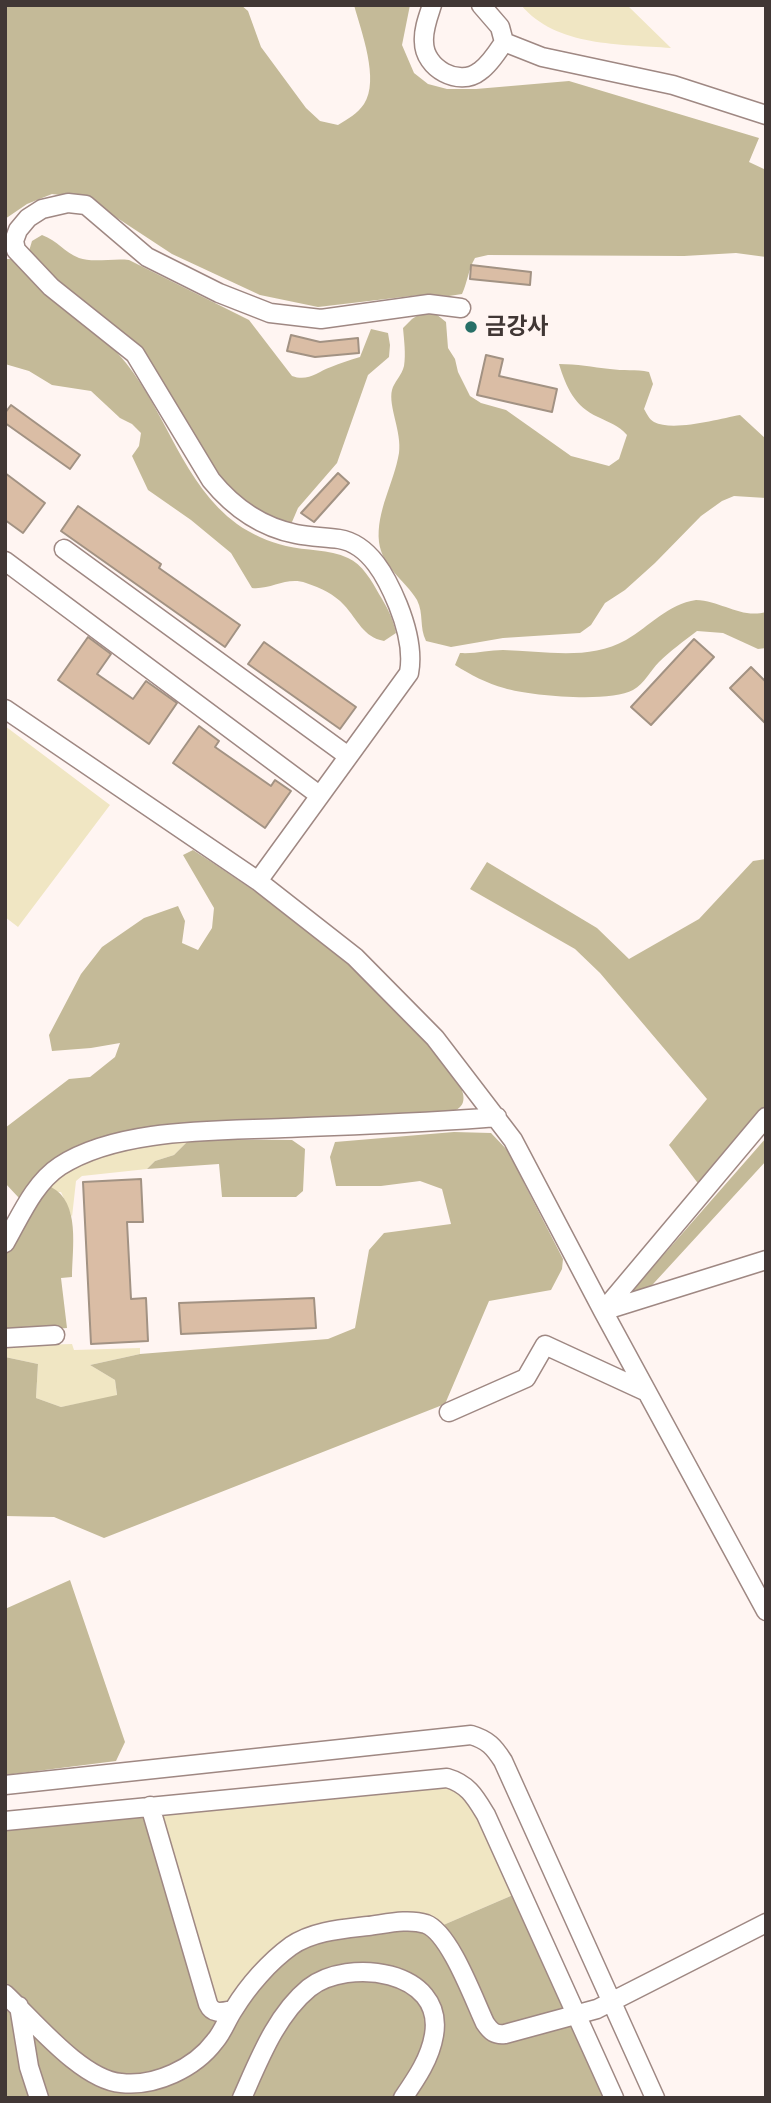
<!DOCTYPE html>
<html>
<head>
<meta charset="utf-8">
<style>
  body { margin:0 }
  #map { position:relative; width:771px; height:2103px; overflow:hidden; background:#fff5f2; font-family:Karla,sans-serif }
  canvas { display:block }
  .frame { position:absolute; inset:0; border:7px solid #413735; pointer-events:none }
</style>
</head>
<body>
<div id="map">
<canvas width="771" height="2103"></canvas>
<div class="frame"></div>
</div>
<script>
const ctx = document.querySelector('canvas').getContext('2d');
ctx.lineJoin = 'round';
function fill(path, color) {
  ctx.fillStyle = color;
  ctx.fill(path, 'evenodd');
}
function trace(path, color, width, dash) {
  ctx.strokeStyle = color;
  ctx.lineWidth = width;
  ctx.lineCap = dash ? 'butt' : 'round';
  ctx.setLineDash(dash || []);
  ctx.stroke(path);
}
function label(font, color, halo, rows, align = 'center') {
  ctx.font = font + ' Karla,"Noto Sans KR",sans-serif';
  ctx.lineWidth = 5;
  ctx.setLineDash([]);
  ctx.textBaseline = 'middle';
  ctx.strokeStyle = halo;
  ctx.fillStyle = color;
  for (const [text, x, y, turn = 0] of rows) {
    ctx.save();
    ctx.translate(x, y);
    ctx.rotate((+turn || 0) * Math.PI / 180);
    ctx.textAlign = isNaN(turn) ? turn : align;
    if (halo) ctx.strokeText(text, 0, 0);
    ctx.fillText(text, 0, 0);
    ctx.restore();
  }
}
const green = new Path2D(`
  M521 5H627L671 48C621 44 556 47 521 5Z
  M5 726 110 805 18 927 5 917Z
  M190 1139 174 1155 155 1161 147 1169 82 1176 76 1181 72 1217 61 1192 40 1194 58 1173 121 1148Z
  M72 1344 74 1350 140 1348V1354L90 1365 115 1380 117 1396 61 1407 36 1398 38 1364 5 1357V1346Z
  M445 1784 457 1786 478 1815 513 1895 441 1926 218 2009 157 1812Z`);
const forest = new Path2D(`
  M5 5H241L248 11 261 47 306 108 320 121 338 125C348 119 357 114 364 104 380 80 361 31 354 5H410L402 45 414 73 428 84 447 89H476L569 81 759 138 749 162 766 170V257L736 253 684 256 488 255 475 258C468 270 468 281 462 294L449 296 420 295 318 307 260 295 172 254 102 208 77 197 52 194 27 204 5 219Z
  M42 235C58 241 64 252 79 258 92 263 114 258 129 260L249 320 292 376C308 382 317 372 331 367 340 363 350 360 360 357L371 329 388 333 390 345 389 357 368 375 337 463 298 508 292 522H275L229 490 214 472 154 372 55 280 29 251 32 241Z
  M5 259H12C23 270 33 284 45 294 72 317 104 334 126 363 167 414 183 484 237 524 251 534 269 542 286 546 306 551 329 549 348 558 362 564 372 581 379 594 387 607 393 618 396 633L384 641C363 637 358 620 344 605 334 594 321 588 306 583 287 576 271 590 252 588L231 553 191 520 148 490 132 456 139 446 141 433 132 424 120 418 91 391 52 385 29 371 5 364Z
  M423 312 436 314 446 322 448 348 455 359 458 372 470 396 481 403 506 410 571 456 609 466 619 459 627 435C618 425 610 423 598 417 575 407 566 387 559 364 577 364 592 367 610 369 623 371 636 369 649 372L653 384 644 409C647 414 649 419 654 422 673 432 718 419 740 415L766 439V498L734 496 722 501 701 516 655 563 625 590 605 603 591 625 580 633 503 638 451 647 426 641C419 627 424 614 417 600 405 580 382 567 379 542 376 511 394 483 399 453 402 432 388 406 392 390 394 382 402 375 404 366 406 354 404 340 403 328L412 319Z
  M696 600C722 601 741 619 766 612V648L758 649 723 633 697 631C684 641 670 651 659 662 650 671 645 683 633 690 610 703 530 696 504 688 488 684 469 674 455 665L460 653C475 654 489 650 503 650 544 651 589 661 626 640 650 626 668 604 696 600Z
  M193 850C254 890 317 932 369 982 392 1004 414 1028 435 1052 448 1067 485 1106 447 1113L115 1137 30 1185 19 1198 5 1183V1128L69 1079 90 1077 115 1057 120 1043 91 1048 52 1051 49 1035 81 974 102 947 144 918 178 906 185 921 182 943 198 950 212 928 214 908 183 855Z
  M766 859V1106L700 1186 669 1145 707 1099 600 973 575 949 470 889 487 862 597 928 629 959 699 919 753 861Z
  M454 1132 491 1133 511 1154 525 1185 563 1259 562 1269 551 1290 489 1301 445 1404 104 1538 54 1517 5 1516V1357L38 1364 36 1398 61 1407 117 1395 115 1380 90 1365 140 1354 328 1339 355 1328 369 1250 384 1233 451 1224 442 1189 420 1181 381 1186H336L330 1157 335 1142Z
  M766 1138V1161L643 1295 624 1300Z
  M190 1139 292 1140 305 1149 303 1191 296 1197H222L219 1164 147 1169 155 1161 174 1155Z
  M51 1187C81 1202 72 1249 72 1277L61 1278 67 1328 5 1333V1255L40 1194Z
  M70 1580 125 1742 116 1761 5 1775V1609Z
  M147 1814 205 2006 223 2015 213 2038 164 2073 123 2080 89 2066 5 1987V1826Z
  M513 1895 566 2010 504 2029 494 2026 441 1926Z
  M390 1927 424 1929 441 1946 484 2034 564 2024 572 2026 578 2035 604 2098H409L439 2034 402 1974 309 1982 239 2098H45L31 2034 37 2033 83 2072 168 2080 267 1975 305 1944Z
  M364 1976 412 1990 430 2019 424 2050 396 2098H247L274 2043 314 1990Z
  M5 2002 12 2015 35 2098H5Z`);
const building = new Path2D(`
  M471 265 531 272 530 285 470 279Z
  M291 335 320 342 358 338 359 353 315 357 287 351Z
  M486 355 503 359 499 376 557 389 552 412 477 395Z
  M11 405 80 455 70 469 5 423V413Z
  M5 473 45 503 23 533 5 520Z
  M338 473 349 483 314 522 301 513Z
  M78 506 161 564 159 568 240 625 225 647 61 531Z
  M88 637 111 654 97 674 133 699 146 681 177 703 149 744 58 680Z
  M694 639 714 657 651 725 631 707Z
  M264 642 356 707 340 729 248 664Z
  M751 667 766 682V724L730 688Z
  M199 726 219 741 215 747 271 786 275 780 291 791 265 828 173 763Z
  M141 1179 143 1222H127L131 1299 146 1298 148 1341 91 1344 83 1182Z
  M314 1298 316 1328 181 1334 179 1303Z`);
const minor = new Path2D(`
  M432 5C428 17 423 30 424 42 424 68 459 88 480 71 490 64 498 51 504 42
  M481 5 500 27 504 42 542 57 673 85 766 115
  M64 549 348 756
  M5 561 319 795
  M5 709 258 881 355 957 435 1038 513 1140 603 1311 766 1611
  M258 881 409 673C413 652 406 625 398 605 387 578 370 544 339 539 325 537 310 537 296 534 261 527 233 507 211 480L135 354 51 287 16 250 14 241 18 230 28 218 42 209 68 203 86 205 147 257 219 293 270 313 321 319 429 304 461 308
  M5 1243C20 1217 34 1183 60 1166 119 1128 216 1131 284 1128 355 1125 426 1123 497 1117
  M603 1311 766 1117
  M603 1311 766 1260
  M5 1338 55 1335
  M449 1412 526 1378 545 1345 647 1392
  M5 1785 471 1735C488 1740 494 1747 503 1761L655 2098
  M150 1806 208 2004C213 2015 222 2012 233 2010
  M5 1821 447 1778C468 1784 475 1797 486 1815L614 2098
  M5 1994C34 2021 82 2080 121 2083 155 2087 195 2068 215 2041 223 2032 227 2019 234 2009 248 1986 269 1962 291 1946 313 1931 342 1929 368 1926 385 1924 408 1918 426 1924 450 1933 474 2000 485 2023 491 2032 495 2035 505 2034L597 2009 766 1923
  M19 2006 29 2067 39 2098
  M242 2098C259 2060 276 2015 309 1988 348 1957 445 1970 434 2035 430 2059 416 2079 403 2098`);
const markers = [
  [471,327,7,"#276f67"]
];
const poiNames = [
  ["금강사",485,327]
];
fill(green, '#f0e6c3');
fill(forest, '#c4ba98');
fill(building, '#dabda5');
trace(building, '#a29283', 2);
trace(minor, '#9f8883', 21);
trace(minor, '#fff', 18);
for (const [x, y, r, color] of markers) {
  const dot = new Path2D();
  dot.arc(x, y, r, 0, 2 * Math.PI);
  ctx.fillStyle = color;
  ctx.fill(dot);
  trace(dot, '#fff5f2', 2.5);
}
label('bold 23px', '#413735', '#fff5f2', poiNames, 'left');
</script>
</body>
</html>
